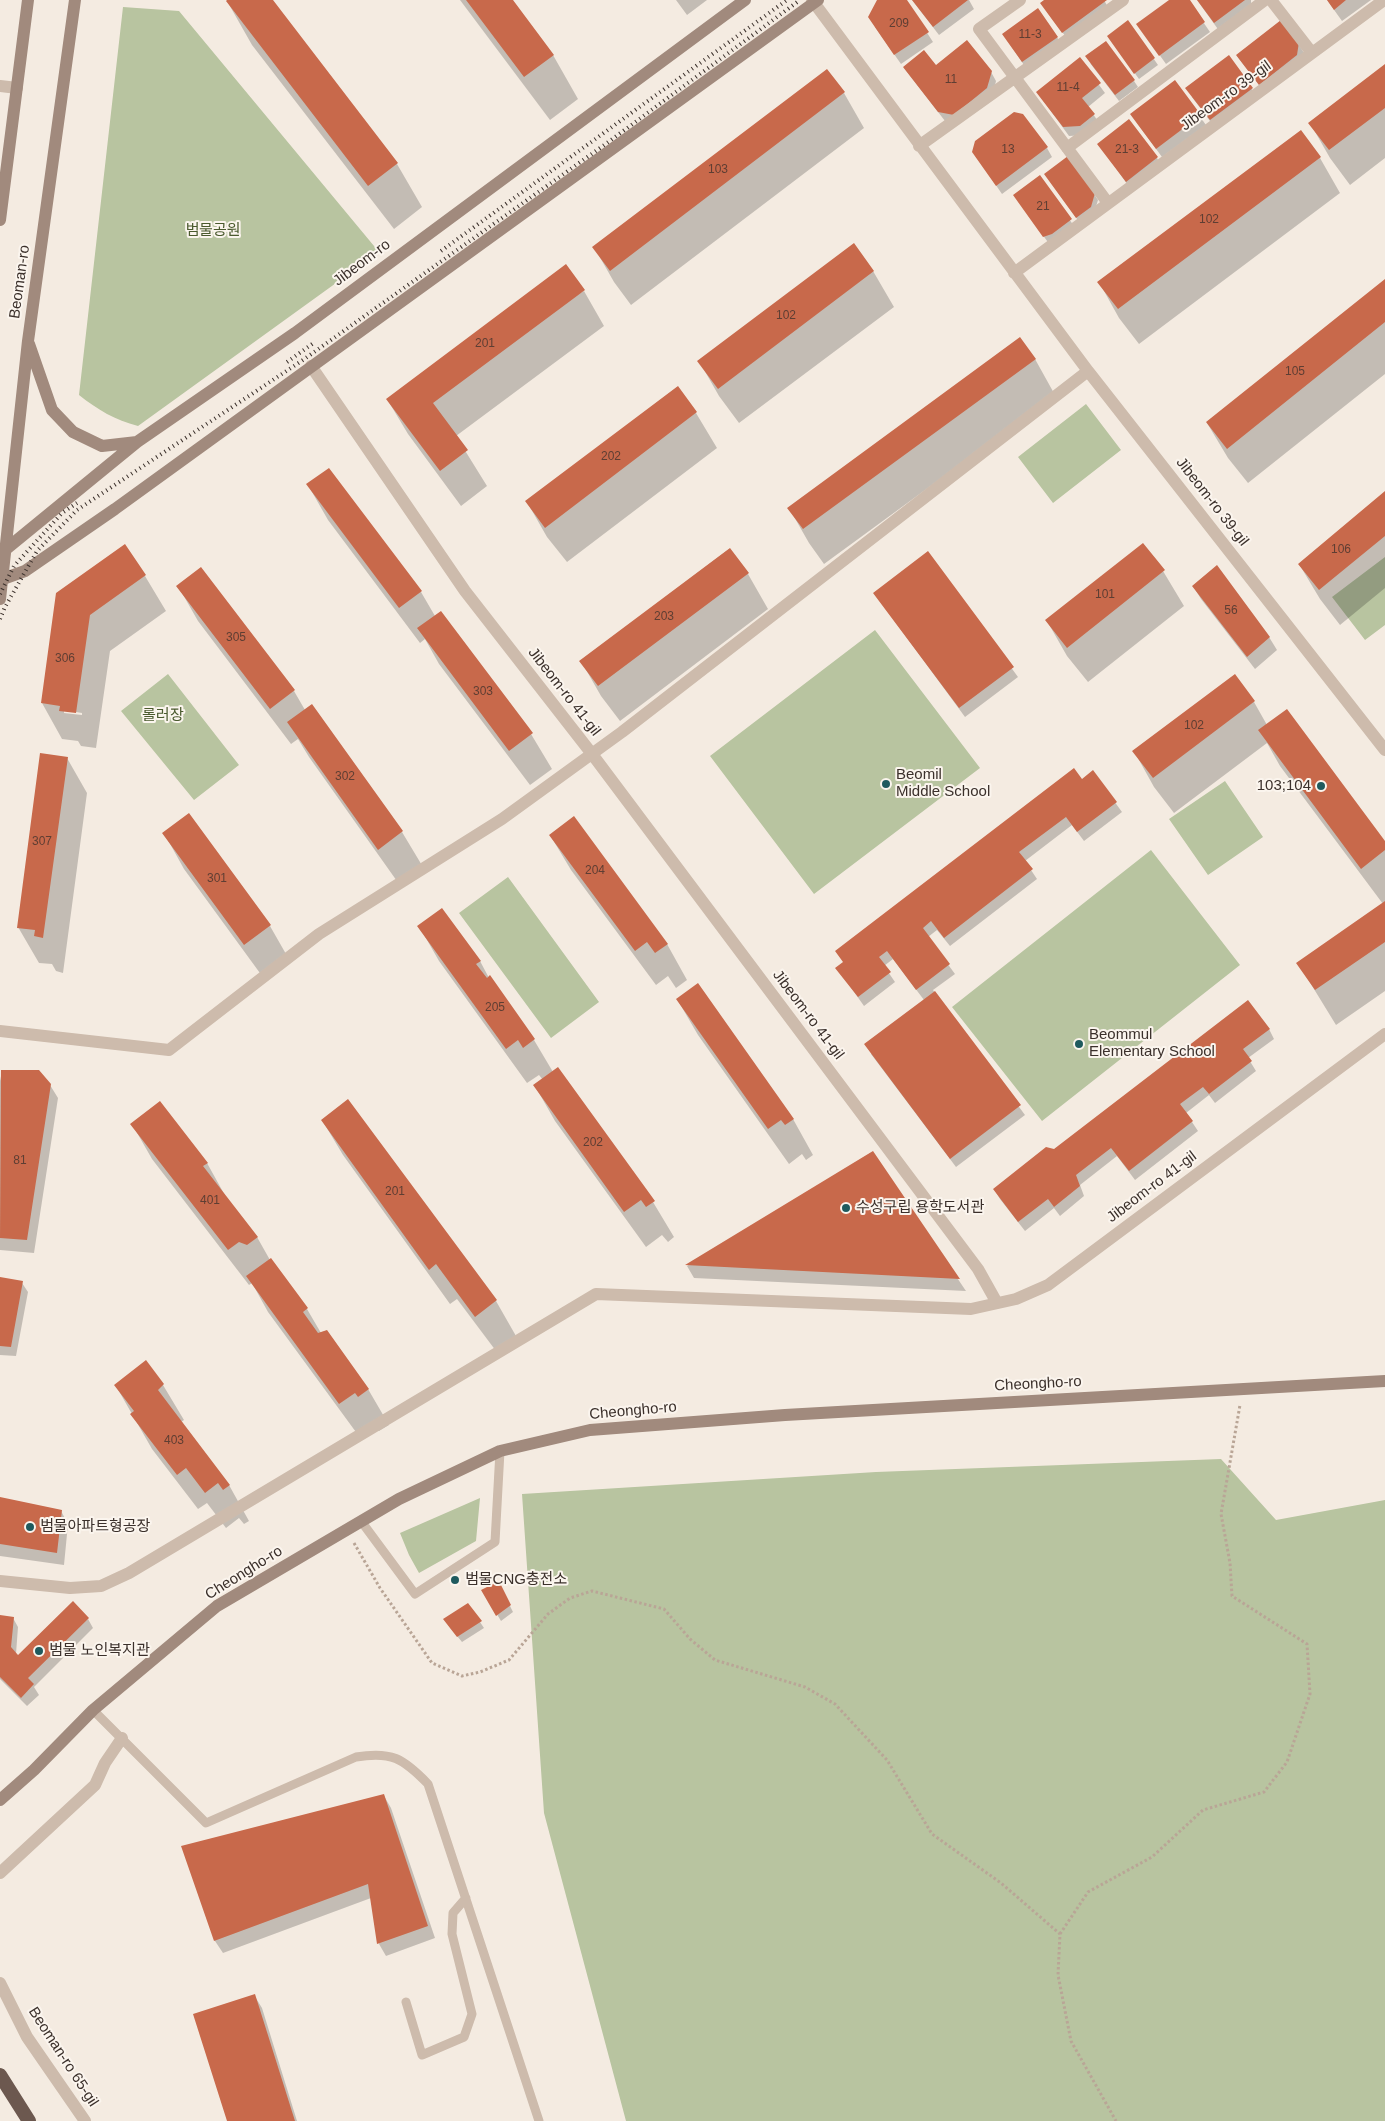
<!DOCTYPE html>
<html>
<head>
<meta charset="utf-8">
<style>
  body { margin:0 }
  canvas { display:block; background:#f4ebe1 }
</style>
</head>
<body>
<canvas width="1385" height="2121"></canvas>
<script>
const ctx = document.querySelector('canvas').getContext('2d');
ctx.lineJoin = 'round';
function fill(path, color) {
  ctx.fillStyle = color;
  ctx.fill(path, 'evenodd');
}
function trace(path, color, width, dash) {
  ctx.strokeStyle = color;
  ctx.lineWidth = width;
  ctx.lineCap = dash ? 'butt' : 'round';
  ctx.setLineDash(dash || []);
  ctx.stroke(path);
}
function label(font, color, halo, rows, align = 'center') {
  ctx.font = font + ' Helvetica,"Noto Sans KR",sans-serif';
  ctx.lineWidth = 4;
  ctx.setLineDash([]);
  ctx.textBaseline = 'middle';
  ctx.strokeStyle = halo;
  ctx.fillStyle = color;
  for (const [text, x, y, turn = 0] of rows) {
    ctx.save();
    ctx.translate(x, y);
    ctx.rotate((+turn || 0) * Math.PI / 180);
    ctx.textAlign = isNaN(turn) ? turn : align;
    if (halo) ctx.strokeText(text, 0, 0);
    ctx.fillText(text, 0, 0);
    ctx.restore();
  }
}
const green = new Path2D(`
  M123 7 179 11 379 252 138 426C115 420 98 410 79 395Z
  M1086 404 1121 450 1053 503 1018 457Z
  M1385 557V625L1365 640 1332 597Z
  M875 630 980 768 814 894 710 756Z
  M168 674 239 765 194 800 121 711Z
  M1225 781 1263 837 1208 875 1169 819Z
  M1151 850 1240 965 1042 1121 952 1007Z
  M508 877 599 1002 551 1038 459 913Z
  M1221 1459 1276 1520 1385 1500V2121H626L544 1813 522 1494 876 1472Z
  M480 1498 476 1541 419 1573 409 1555 400 1533Z`);
const shadow = new Path2D(`
  M229 0H272L397 164 422 207 394 229 252 45 227 1Z
  M460 0H511L553 55 578 99 550 120Z
  M676 0H707L687 15Z
  M878 0H906L933 42 901 64 875 27Z
  M912 0H969L974 9 939 35Z
  M1046 0H1104L1110 11 1069 41 1047 12Z
  M1171 0H1188L1210 32 1166 64 1138 25Z
  M1197 0H1251V9L1220 32Z
  M1327 0H1371L1342 21Z
  M1128 22 1158 65 1139 79 1112 42Z
  M1057 37 1060 43 1026 68 1007 40Z
  M1298 43 1304 53 1266 94 1237 56Z
  M1229 57 1258 98 1216 129 1192 97Z
  M1080 59 1105 93 1088 107 1100 124 1086 135 1069 136 1037 92Z
  M1090 63 1134 81 1138 87 1119 101Z
  M935 66 991 72 996 81 992 98 945 121 904 68Z
  M1385 66V158L1350 185 1330 158 1310 123Z
  M827 70 844 93 864 128 631 305 614 282 594 247Z
  M1175 82 1206 125 1162 157 1137 123Z
  M1301 132 1320 158 1340 193 1139 344 1119 318 1099 282Z
  M1099 144 1157 158 1162 167 1132 191Z
  M1047 148 1052 157 1002 194 973 152Z
  M1040 177 1076 229 1050 245 1021 205Z
  M1049 180 1094 194 1098 200 1094 213 1080 223Z
  M873 271 894 307 739 423 719 396 699 361Z
  M1385 281V374L1248 483 1228 458 1207 423Z
  M584 291 604 326 456 436 487 486 461 506 408 434 387 399Z
  M1035 359 1055 395 824 564 809 543 789 508Z
  M677 387 696 413 717 448 567 562 547 537 527 502Z
  M308 485 421 592 435 616 531 734 552 769 530 785 439 664 425 639 420 643 328 520Z
  M1385 493V588L1340 625 1320 599 1299 564Z
  M124 546 145 576 166 611 110 651 96 748 81 746 78 741 62 739 42 703 58 594ZM64 710 82 713V715L64 713Z
  M729 549 748 574 768 609 620 721 601 696 581 661Z
  M928 553 1018 677 965 717 874 593Z
  M1163 571 1184 606 1088 682 1067 656 1047 621Z
  M178 586 294 691 305 710 311 705 402 832 423 867 399 884 309 757 298 739 291 744 198 621Z
  M1193 586 1269 637 1277 650 1255 669 1201 599Z
  M1234 676 1254 702 1267 725 1385 843V991L1336 1025 1298 963 1383 904 1280 766 1267 743 1174 813 1154 787 1134 751Z
  M67 758 87 793 63 973 56 971 52 964 39 963 18 927Z
  M1093 772 1122 812 1084 841 1072 825 1025 861 1037 879 950 946 937 930 928 937 955 974 933 990 1025 1115 956 1167 871 1054 924 1000 893 959 884 966 895 982 864 1006 837 968Z
  M189 815 270 926 290 961 265 980 184 869 164 833Z
  M550 835 667 944 687 980 676 988 668 976 656 985 571 870Z
  M419 926 480 961 489 978 534 1040 553 1072 653 1202 674 1237 668 1242 662 1235 646 1247 555 1121 535 1086 543 1080 539 1075 527 1083 439 961Z
  M677 999 793 1119 813 1155 806 1160 802 1154 789 1164 698 1035Z
  M1269 1029 1274 1039 1248 1058 1256 1071 1215 1103 1209 1095 1186 1113 1198 1131 1135 1180 1117 1156 1080 1185 1084 1196 1060 1216 1054 1208 1025 1231 1000 1199 994 1189 1055 1150Z
  M2 1071 50 1085 58 1098 34 1253 0 1250V1081Z
  M322 1120 496 1301 516 1336 496 1351 457 1299 450 1304 343 1155Z
  M132 1124 207 1163 227 1199 257 1237 270 1260 307 1309 321 1333 368 1389 389 1425 379 1431 376 1427 361 1439 268 1312 252 1283 249 1285 152 1159Z
  M872 1152 966 1291 694 1278 687 1266Z
  M0 1278 22 1283 28 1292 16 1356 0 1355Z
  M146 1362 163 1385 184 1420 181 1422 229 1485 249 1521 244 1524 239 1518 226 1528 207 1503 198 1509 152 1449 116 1386Z
  M0 1498 61 1511 68 1524 64 1565 0 1556Z
  M501 1588 513 1612 501 1621 483 1591Z
  M468 1604 484 1628 462 1642 448 1625Z
  M0 1617 13 1618 18 1627 16 1654 18 1657 88 1619 93 1628 34 1687 39 1695 27 1706 0 1679Z
  M384 1796 391 1808 435 1938 386 1956 379 1944 371 1898 223 1953 215 1941 183 1847Z
  M254 1995 262 2008 297 2121H228Z`);
const building = new Path2D(`
  M227 0H273L398 163 368 186 226 1Z
  M466 0H513L554 55 524 77Z
  M877 0H907L929 32 894 55 868 17Z
  M912 0H968L933 27Z
  M1044 0H1107L1062 33 1040 3Z
  M1169 0H1190L1205 22 1159 56 1136 24Z
  M1197 0H1245L1214 23Z
  M1327 0H1346L1334 10Z
  M1038 8 1058 37 1022 62 1002 34Z
  M1128 20 1155 58 1134 74 1107 36Z
  M1281 20 1299 42 1297 55 1259 85 1236 55Z
  M967 40 992 71 987 88 954 115 938 112 903 67 924 50 936 65Z
  M1106 41 1135 80 1115 95 1085 56Z
  M1229 55 1253 88 1210 120 1185 88Z
  M1080 57 1101 83 1082 98 1095 114 1080 126 1063 127 1036 92Z
  M1385 64V108L1329 150 1308 123Z
  M827 69 845 92 610 271 592 247Z
  M1175 80 1201 115 1156 149 1130 114Z
  M1014 112 1023 114 1048 147 996 186 972 152 975 141Z
  M1129 119 1158 157 1126 182 1097 144Z
  M1301 130 1321 157 1118 309 1097 282Z
  M1068 156 1095 193 1091 207 1076 218 1044 174Z
  M1040 175 1072 219 1052 234 1043 237 1013 195Z
  M854 243 874 271 718 389 697 361Z
  M566 264 585 290 433 403 468 450 440 471 386 399Z
  M1385 279V322L1227 449 1206 422Z
  M1020 337 1036 359 803 529 787 508Z
  M678 386 697 412 545 528 525 501Z
  M329 468 422 591 399 608 306 484Z
  M1385 491V536L1319 590 1298 564Z
  M1143 543 1165 570 1067 648 1045 620Z
  M125 544 146 575 90 615 76 713 59 711 60 706 41 703 56 593Z
  M730 548 749 573 598 686 579 661Z
  M928 551 1014 667 959 708 873 593Z
  M1217 565 1270 637 1247 657 1192 586Z
  M201 567 295 690 270 709 176 586Z
  M441 611 533 733 509 751 417 628Z
  M1235 674 1255 701 1153 778 1132 751Z
  M312 704 403 831 378 850 287 722Z
  M1287 709 1385 841V850L1361 869 1258 730Z
  M40 753 68 757 43 938 34 936 35 930 17 928Z
  M1074 768 1082 779 1093 770 1117 802 1077 832 1066 817 1019 852 1033 869 944 938 931 921 923 928 950 964 916 990 887 951 879 957 891 972 858 997 835 968 843 962 835 951Z
  M189 813 271 925 244 945 162 833Z
  M574 816 668 944 655 953 647 942 635 951 549 835Z
  M1385 901V942L1315 990 1296 963Z
  M442 908 481 961 476 964 487 978 490 975 535 1039 523 1048 518 1040 506 1049 417 926Z
  M698 983 794 1119 785 1125 781 1120 768 1129 676 999Z
  M935 991 1021 1105 950 1159 864 1044Z
  M1248 1000 1270 1029 1243 1049 1252 1061 1209 1094 1203 1087 1180 1104 1193 1121 1129 1171 1111 1148 1076 1175 1080 1186 1054 1207 1048 1199 1018 1222 993 1189 1046 1147 1054 1149Z
  M558 1067 655 1201 646 1207 641 1200 624 1212 533 1085Z
  M1 1070H39L51 1084 27 1240 0 1238Z
  M348 1099 497 1300 475 1317 436 1264 429 1270 321 1120Z
  M160 1101 208 1163 203 1166 258 1237 247 1245 239 1242 228 1250 130 1124Z
  M873 1151 960 1279 685 1265Z
  M271 1258 308 1308 303 1312 318 1333 327 1330 369 1389 358 1397 355 1393 339 1404 246 1276Z
  M0 1277 23 1281 11 1347 0 1346Z
  M146 1360 164 1384 158 1390 230 1485 223 1490 218 1483 205 1493 186 1468 177 1475 130 1414 134 1411 114 1385Z
  M0 1497 62 1510 57 1553 0 1544Z
  M499 1581 511 1605 496 1616 481 1590Z
  M73 1601 89 1618 28 1678 34 1684 21 1698 0 1677V1615L14 1617 11 1647 18 1655Z
  M468 1603 482 1621 457 1637 443 1619Z
  M384 1794 428 1926 377 1944 368 1884 214 1941 181 1846Z
  M255 1994 295 2121H227L193 2014Z`);
const path = new Path2D(`
  M354 1543 380 1588 432 1663 462 1676 480 1672 509 1660 548 1614 570 1598 592 1591 664 1609 690 1639 715 1660 805 1687 835 1704 887 1760 932 1834 1001 1883 1060 1934 1058 1975 1071 2041 1116 2121
  M1060 1934 1088 1892 1152 1857 1203 1810 1264 1792 1287 1762 1310 1694 1307 1644 1232 1596 1230 1563 1221 1514 1240 1405`);
const service = new Path2D(`
  M361 1521 415 1594 495 1542 500 1451
  M93 1710 206 1823 356 1757C391 1751 403 1758 428 1784L539 2121
  M406 2002 422 2055 464 2037 472 2014 452 1934 453 1913 466 1898`);
const minor = new Path2D(`
  M812 0 1088 371 1385 750
  M1020 0 979 29 1108 203
  M1271 0 1312 53
  M0 86 17 88
  M919 146 1123 0
  M1067 148 1265 0
  M1014 273 1384 0
  M311 366 465 591 592 754 978 1269 997 1303
  M0 1031 169 1050 319 934 502 819 622 732 1088 371
  M0 1581 70 1588 101 1586 129 1573 596 1294 971 1309 1016 1299 1048 1285 1385 1034
  M0 1873 95 1785 105 1763 122 1738
  M0 1983 27 2037 85 2121`);
const secondary = new Path2D(`
  M0 220 28 0
  M29 344 52 410 73 432 102 446 137 442
  M0 554 137 442 295 333 745 0
  M0 580 25 571 115 509 818 0
  M0 599 28 341 75 0
  M0 1800 34 1770 93 1710 217 1606 399 1499 500 1451 590 1430 785 1415 1385 1381`);
const trunk = new Path2D(`
  M0 2075 29 2121`);
const rail = new Path2D(`
  M441 251 787 0
  M287 362 315 342
  M0 594 14 566 62 513 77 503
  M0 619 5 607 37 551 77 510 303 360 607 143 800 0`);
const markers = [
  [886,784,5,"#1f5a5e"],
  [1321,786,5,"#1f5a5e"],
  [1079,1044,5,"#1f5a5e"],
  [846,1208,5,"#1f5a5e"],
  [30,1527,5,"#1f5a5e"],
  [455,1580,5,"#1f5a5e"],
  [39,1651,5,"#1f5a5e"]
];
const numberNames = [
  ["209",899,24],
  ["11-3",1030,35],
  ["11",951,80],
  ["11-4",1068,88],
  ["13",1008,150],
  ["21-3",1127,150],
  ["103",718,170],
  ["21",1043,207],
  ["102",1209,220],
  ["102",786,316],
  ["201",485,344],
  ["105",1295,372],
  ["202",611,457],
  ["106",1341,550],
  ["101",1105,595],
  ["56",1231,611],
  ["203",664,617],
  ["305",236,638],
  ["306",65,659],
  ["303",483,692],
  ["102",1194,726],
  ["302",345,777],
  ["307",42,842],
  ["204",595,871],
  ["301",217,879],
  ["205",495,1008],
  ["202",593,1143],
  ["81",20,1161],
  ["201",395,1192],
  ["401",210,1201],
  ["403",174,1441]
];
const streetNames = [
  ["Jibeom-ro 39-gil",1226,96,-36],
  ["Jibeom-ro",362,263,-37],
  ["Beoman-ro",20,282,-82],
  ["Jibeom-ro 39-gil",1212,502,52],
  ["Jibeom-ro 41-gil",564,692,52],
  ["Jibeom-ro 41-gil",808,1015,53],
  ["Jibeom-ro 41-gil",1152,1187,-37],
  ["Cheongho-ro",1038,1384,-3],
  ["Cheongho-ro",633,1411,-5],
  ["Cheongho-ro",244,1573,-32],
  ["Beoman-ro 65-gil",63,2057,57]
];
const parkNames = [
  ["범물공원",213,231],
  ["롤러장",163,716]
];
const poiNames = [
  ["Beomil",896,775],
  ["Middle School",896,792],
  ["103;104",1311,786,"right"],
  ["Beommul",1089,1035],
  ["Elementary School",1089,1052],
  ["수성구립 용학도서관",856,1208],
  ["범물아파트형공장",40,1527],
  ["범물CNG충전소",465,1580],
  ["범물 노인복지관",49,1651]
];
fill(green, '#b8c4a0');
fill(shadow, '#0003');
fill(building, '#c8694b');
trace(path, '#b9a596', 3, [2.5, 2.5]);
trace(service, '#cdbbac', 9);
trace(minor, '#cdbbac', 12);
trace(secondary, '#a18a7d', 12);
trace(trunk, '#6c584f', 14);
trace(rail, '#3b302b', 4, [1, 4]);
for (const [x, y, r, color] of markers) {
  const dot = new Path2D();
  dot.arc(x, y, r, 0, 2 * Math.PI);
  ctx.fillStyle = color;
  ctx.fill(dot);
  trace(dot, '#fbf5ee', 2);
}
label('12px', '#5e3e33', null, numberNames);
label('15px', '#3b302b', '#fbf5ee', streetNames);
label('15px', '#4a5a2e', '#fbf5ee', parkNames);
label('15px', '#3b302b', '#fbf5ee', poiNames, 'left');
</script>
</body>
</html>
